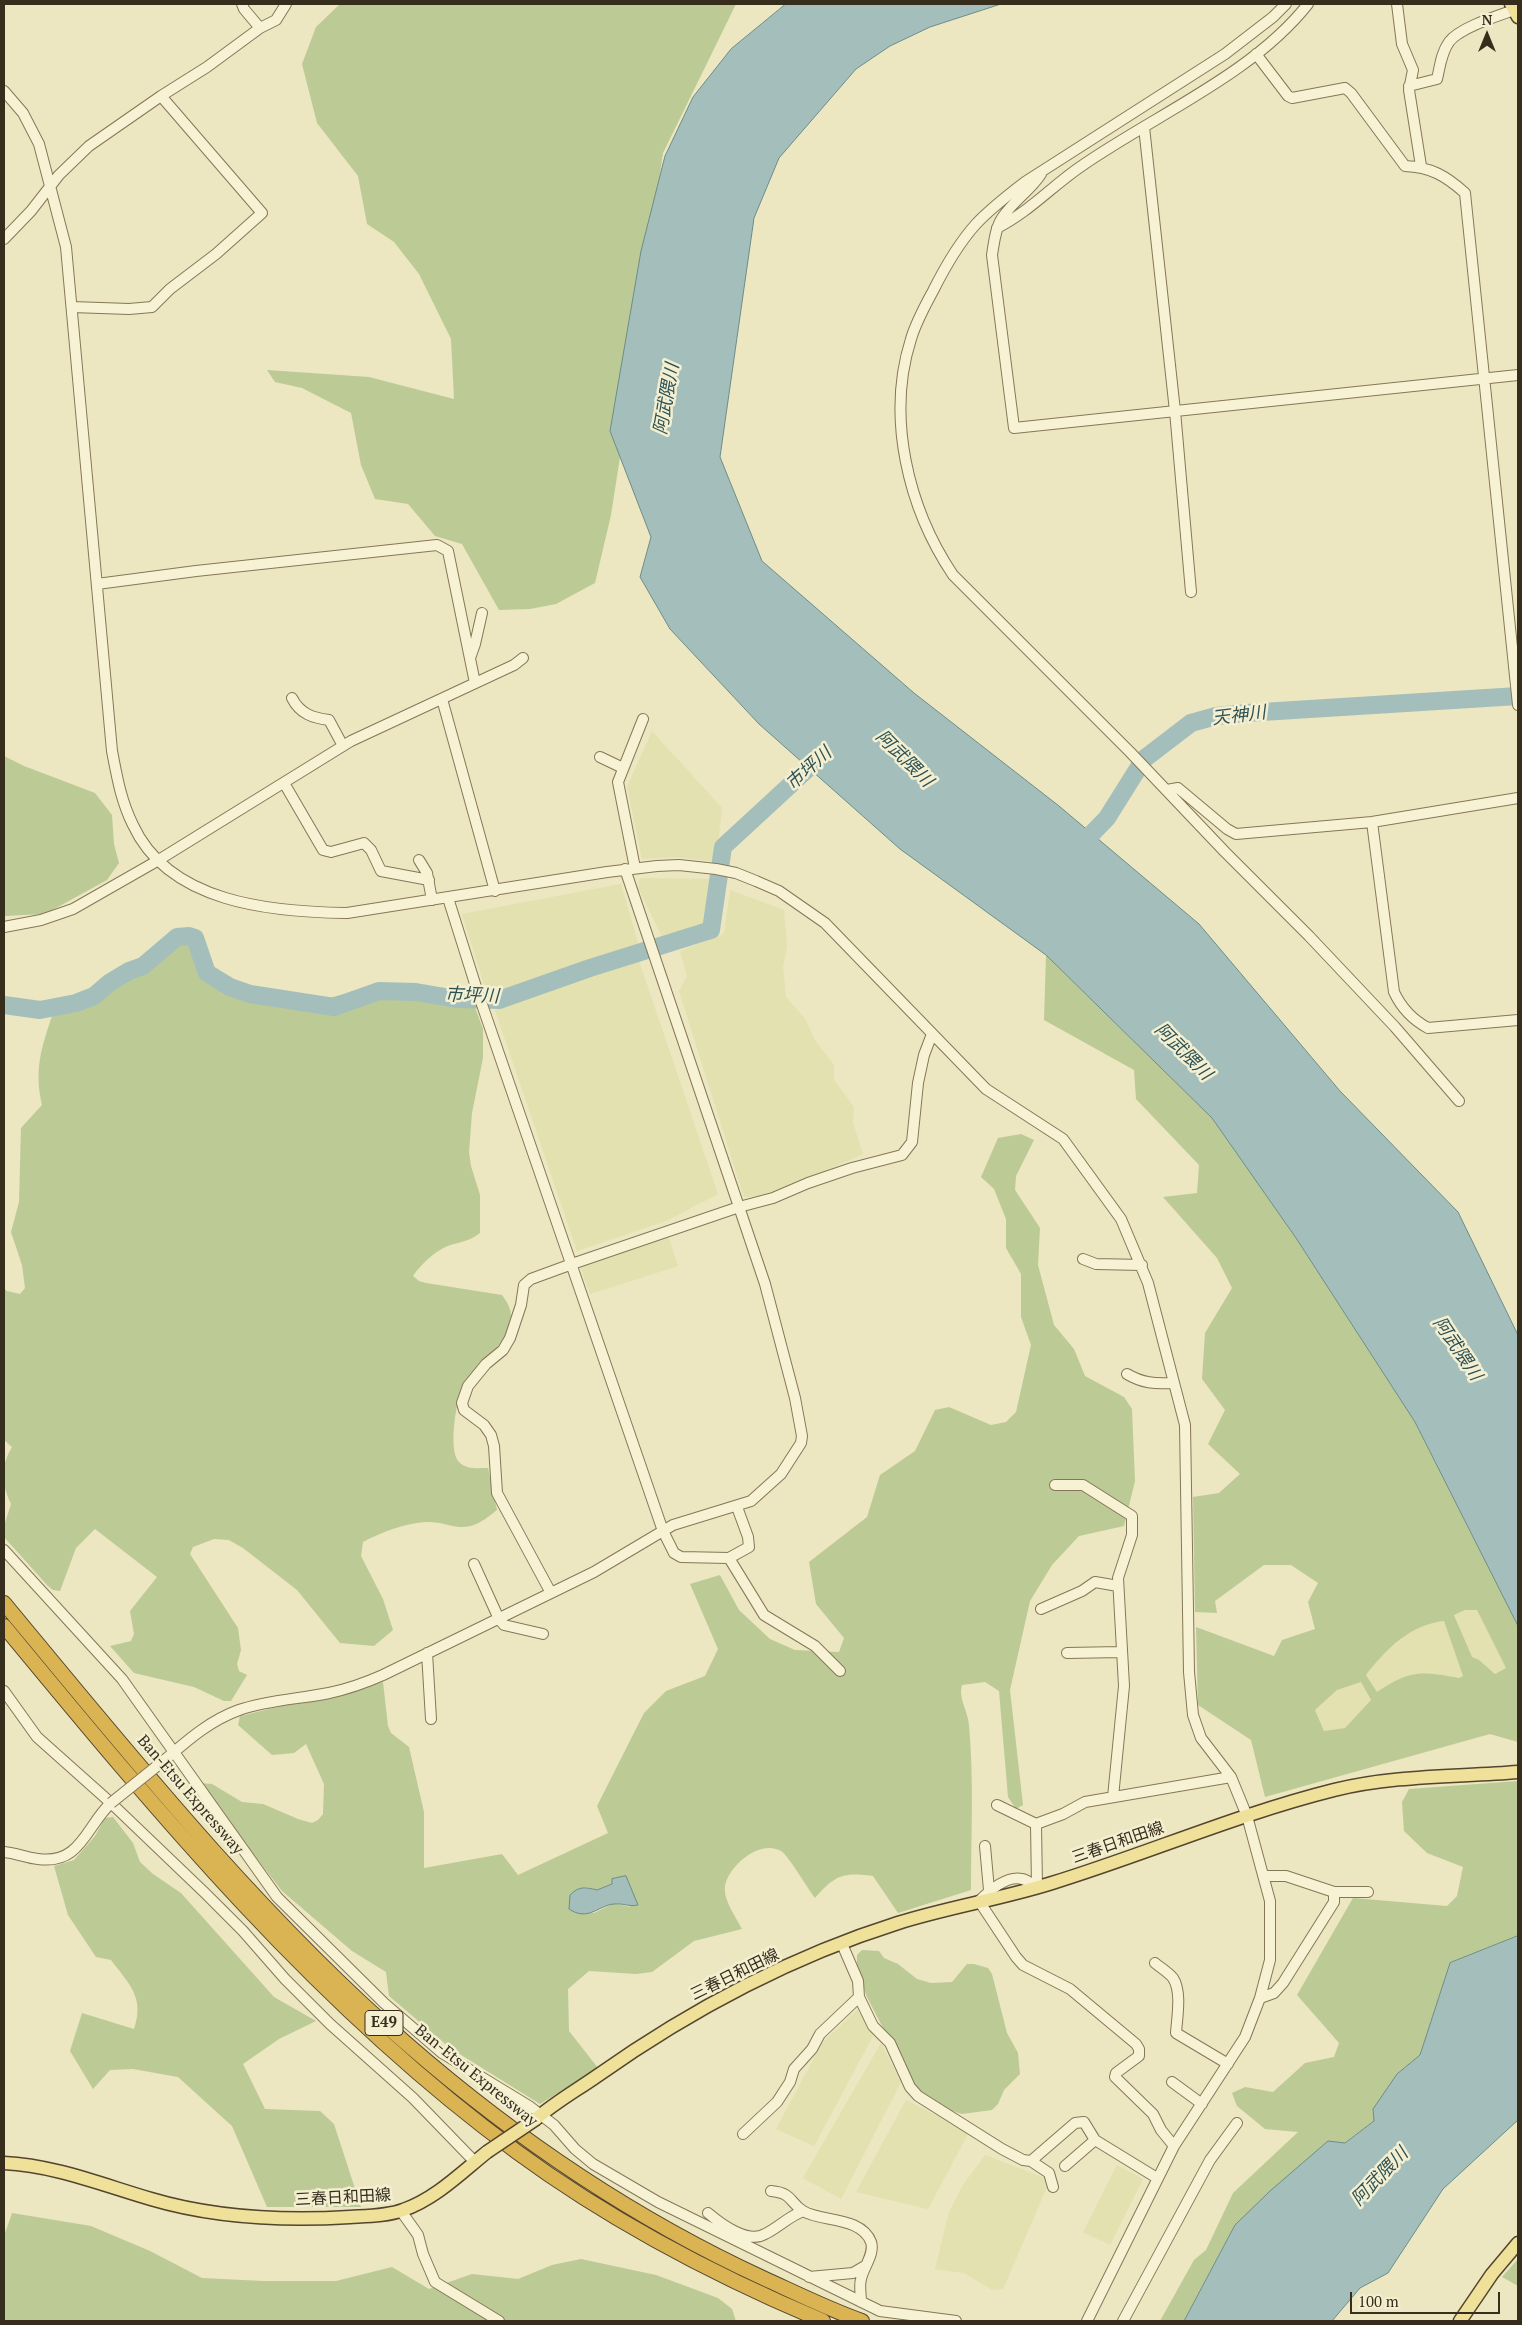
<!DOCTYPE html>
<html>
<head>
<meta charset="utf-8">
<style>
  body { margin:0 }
  #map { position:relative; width:1522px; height:2325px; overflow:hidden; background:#ece6c1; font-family:"PT Serif",serif }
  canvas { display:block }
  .frame { position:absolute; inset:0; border:5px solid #362d1d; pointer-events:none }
  .north { position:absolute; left:1462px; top:10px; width:50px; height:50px; -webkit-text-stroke:4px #f4efd1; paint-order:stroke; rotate:0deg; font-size:14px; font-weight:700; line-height:20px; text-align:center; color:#362d1d }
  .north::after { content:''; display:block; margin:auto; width:18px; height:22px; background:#362d1d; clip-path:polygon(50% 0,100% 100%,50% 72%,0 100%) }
  .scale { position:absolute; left:1350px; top:2292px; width:150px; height:22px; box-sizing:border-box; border:2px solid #362d1d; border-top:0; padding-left:6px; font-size:15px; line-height:18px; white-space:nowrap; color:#362d1d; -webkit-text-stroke:4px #f4efd1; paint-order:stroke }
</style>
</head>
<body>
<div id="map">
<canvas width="1522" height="2325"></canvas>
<div class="frame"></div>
<div class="north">N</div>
<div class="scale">100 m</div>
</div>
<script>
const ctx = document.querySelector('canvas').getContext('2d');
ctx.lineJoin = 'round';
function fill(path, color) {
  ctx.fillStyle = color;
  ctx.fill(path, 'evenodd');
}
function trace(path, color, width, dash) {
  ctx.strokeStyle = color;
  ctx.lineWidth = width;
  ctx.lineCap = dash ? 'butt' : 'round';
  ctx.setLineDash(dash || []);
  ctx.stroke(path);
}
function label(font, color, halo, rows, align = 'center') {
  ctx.font = font + ' "PT Serif","Noto Sans JP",serif';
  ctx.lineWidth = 5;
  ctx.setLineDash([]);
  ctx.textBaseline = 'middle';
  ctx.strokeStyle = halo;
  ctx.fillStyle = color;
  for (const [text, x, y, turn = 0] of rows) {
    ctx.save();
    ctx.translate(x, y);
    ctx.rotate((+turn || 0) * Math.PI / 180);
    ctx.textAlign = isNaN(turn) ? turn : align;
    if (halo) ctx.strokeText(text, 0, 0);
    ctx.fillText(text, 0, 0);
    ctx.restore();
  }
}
const farmland = new Path2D(`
  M652 731 722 808 716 862 677 857 642 859 627 787Z
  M640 878 713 879 706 923 663 939 638 887Z
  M621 884 639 946 498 996 485 988 462 914Z
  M730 890 784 910 787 946 783 967 786 997 806 1020 814 1039 834 1065V1080L854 1107 853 1123 863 1154 771 1195 744 1197 679 991 687 976 680 951 724 934Z
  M639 961 718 1194 666 1221 577 1251 495 1010Z
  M668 1236 678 1266 590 1294 580 1266Z
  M1465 1610H1477L1506 1668 1495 1674 1479 1660 1471 1657 1454 1614Z
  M1444 1621 1463 1676 1459 1678 1429 1673 1394 1681 1377 1693 1366 1675 1383 1653 1411 1632 1430 1622Z
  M1361 1681 1371 1701 1345 1728 1324 1731 1315 1710 1337 1690Z
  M858 2009 873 2036 814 2146 776 2129 822 2043Z
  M881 2043 901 2082 841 2199 803 2178Z
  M906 2100 969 2132 928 2209 856 2192Z
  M985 2155 1050 2180 1003 2289 992 2290 964 2273 935 2269 949 2212 963 2185Z
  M1117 2165 1143 2179 1110 2245 1083 2232Z`);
const green = new Path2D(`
  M340 4H736L663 153 622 444 611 515 595 583 556 604 530 609 499 610 462 544 435 536 408 504 375 499 361 465 351 413 302 388 275 382 267 370 369 377 454 399 451 339 419 274 394 242 367 224 358 176 317 123 302 64 316 27Z
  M4 756 24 766 95 793 112 815 114 844 119 863 107 880 45 914 4 916Z
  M182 943 197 946 214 975 273 997 325 999 383 984H414L469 991 483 1029V1058L472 1113 469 1152 471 1166 480 1195V1233C471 1240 465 1241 454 1244 439 1247 422 1263 413 1276L419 1281 426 1283 502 1295C509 1305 513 1312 510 1323 503 1352 472 1364 461 1391 456 1404 448 1451 459 1462 466 1470 479 1468 488 1468L497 1510C487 1518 476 1527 463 1527 450 1527 440 1521 425 1522 403 1524 382 1532 363 1542L361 1556 383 1599 393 1630 374 1646 340 1643 297 1590 243 1548 229 1540 214 1539 193 1547 190 1554 238 1628 241 1650 237 1664 239 1671 247 1675 231 1701H224L194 1687 134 1673 110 1646 131 1641 134 1634 130 1611 157 1577 95 1529 76 1548 60 1591 53 1590 47 1585 4 1537V1526L11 1504C1 1482 0 1468 12 1447L4 1440V1288L7 1291 20 1294 25 1288 22 1265 11 1232 19 1202 21 1128 42 1105C34 1070 41 1049 52 1016L56 1010 84 1001 123 974 150 964Z
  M1046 955 1212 1118 1296 1238 1415 1422 1518 1626V1742L1490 1734 1265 1797 1251 1740 1198 1705 1196 1627 1274 1656 1282 1640 1315 1629 1308 1602 1318 1583 1291 1565H1264L1215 1601 1217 1613 1195 1612 1193 1497 1219 1493 1240 1474 1208 1444 1225 1410 1202 1379 1205 1333 1232 1288 1217 1258 1163 1197 1197 1193 1199 1165 1136 1099 1134 1070 1044 1020ZM1465 1610H1477L1506 1668 1495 1674 1479 1660 1472 1657 1454 1615ZM1444 1621 1463 1676 1459 1678C1421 1671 1410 1670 1377 1692L1366 1675C1385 1650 1411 1624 1444 1621ZM1361 1682 1371 1700 1345 1728 1324 1731 1315 1710 1337 1690Z
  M1021 1134 1034 1140 1016 1176 1015 1190 1040 1228 1038 1265 1054 1325 1074 1349 1085 1376 1124 1397 1132 1409 1135 1481 1124 1526 1079 1536 1052 1565 1030 1601 1010 1690 1023 1805 1016 1809 1008 1797 999 1691 985 1682 962 1685C958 1698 968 1711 969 1725 974 1780 971 1835 971 1890L898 1913 873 1876C843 1872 835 1875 815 1898 808 1889 788 1855 781 1851 760 1839 729 1865 725 1886 723 1900 736 1917 742 1929L694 1941 652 1972 636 1974 589 1971 568 1989 569 2031 598 2068 540 2104 450 2048 389 1996 386 1972 352 1951 282 1891 198 1783 212 1784 242 1802 263 1804 298 1819 312 1823 318 1820 323 1814 324 1784 306 1744 294 1753 272 1755 238 1725 240 1716 383 1682 388 1726 391 1733 409 1747 424 1812V1868L502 1854 518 1875 608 1833 597 1806 644 1713 666 1691 705 1676 718 1649 690 1584 720 1575 739 1610 770 1639 795 1650 839 1652 844 1638 816 1604 809 1562 867 1517 880 1475 915 1451 935 1410 949 1407 991 1425 1006 1422 1016 1412 1031 1345 1021 1317V1274L1006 1248V1219L994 1189 981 1177 998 1138ZM612 1884 630 1907 614 1903 594 1913 569 1909 571 1902 586 1887 597 1890Z
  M1518 1781V1936L1450 1963 1420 2055 1397 2074 1374 2121 1235 2225 1184 2321H1160L1194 2260 1206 2250 1233 2193 1298 2132 1265 2129 1237 2106 1232 2093 1245 2087 1273 2092 1305 2063 1334 2057 1339 2043 1297 1995 1353 1898 1447 1906 1457 1896 1463 1867 1427 1853 1404 1831 1402 1802 1409 1789Z
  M113 1817 133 1843 140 1862 153 1874 181 1893 274 1997 316 2021 279 2039 243 2064 265 2109 320 2111 334 2124 361 2207H267L232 2126 178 2077 133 2069 110 2070 93 2089 70 2051 82 2013 134 2029C145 1997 129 1984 111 1960L96 1957 68 1915 54 1866 74 1860 95 1836 105 1818Z
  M862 1950 879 1951 884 1958 898 1964 917 1979 931 1983 952 1982 967 1964H974L988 1968 992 1974 1007 2033 1018 2053 1020 2074 1004 2090 998 2104 992 2110 962 2114 939 2107 911 2082 867 1997 857 1970V1955Z
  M12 2213 91 2226 150 2251 202 2278 263 2281H336L392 2267 429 2289 472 2274 518 2279 552 2265 581 2259 656 2275 718 2298 732 2309 736 2321H4V2236Z
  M1518 2259V2286L1502 2277Z`);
const water = new Path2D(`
  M786 4H1001L930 27 890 46 856 69 779 158 754 218 720 457 762 561 914 693 1059 806 1199 924 1340 1091 1458 1212 1518 1335V1626L1415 1422 1296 1238 1212 1118 1046 955 900 849 759 724 670 629 640 577 651 537 610 431 641 251 665 156 693 97 731 49Z
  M626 1876 638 1905C629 1907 623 1903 614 1904 599 1905 588 1922 569 1909L570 1895C579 1886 585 1887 597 1890L612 1884V1879Z
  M1518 1936V2120L1443 2189 1388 2273 1360 2288 1332 2321H1184L1235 2225 1270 2191 1328 2141 1345 2143 1374 2121 1373 2109 1397 2074 1420 2055 1450 1963Z`);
const river = new Path2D(`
  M1076 850 1107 818 1144 759 1191 723 1216 716 1246 713 1518 696
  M4 1005 40 1010 76 1003 94 996 109 983 129 971 143 966 177 937 189 936 195 938 207 973 230 987 250 994 334 1007 379 991 416 992 456 999 499 1000 590 968 711 930 723 847 826 752`);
const minor = new Path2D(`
  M242 4 244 9 260 28
  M1286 4 1273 17 1225 54 1025 182C1008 195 991 208 976 224 958 244 945 267 933 291 925 306 916 322 911 339 886 417 908 508 953 575L1130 752 1225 852 1309 936 1395 1027 1459 1101
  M1397 4 1402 44 1413 70 1409 90 1421 166
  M1256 54 1288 96 1292 98 1345 88 1351 93 1405 166C1431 167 1446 176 1465 193L1518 705
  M1409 86 1437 79C1440 67 1441 53 1449 42 1459 28 1497 16 1514 10
  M4 91 23 113 39 144 66 247 112 751C117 777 121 801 133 825 169 903 271 912 347 913L607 872 657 866 679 865 716 869 736 873 756 881 779 891 825 923 986 1089 1063 1139 1121 1219 1148 1283 1185 1425 1189 1672 1193 1715 1201 1738 1231 1777 1247 1816 1270 1901V1960L1260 1998 1245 2037 1174 2146 1087 2321
  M1144 127 1175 411 1191 592
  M1041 174C1030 191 1013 201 1002 218 995 229 994 243 992 255L1014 428 1518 375
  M997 228C1029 212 1053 185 1083 165 1155 115 1253 74 1308 4
  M4 239 31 211 59 175 89 146 161 96 207 67 260 28 276 20 286 4
  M72 307 129 309 152 307 170 289 216 254 262 213 161 96
  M97 584 196 571 437 545 448 551 475 683
  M470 658 475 644 482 613
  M292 698C300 714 313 718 329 720L343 746
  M442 699 495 891
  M600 757 623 768
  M284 783 323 850 331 852 364 843 371 850 381 871 429 880
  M1167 790 1178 788 1227 829 1236 834 1372 822 1518 798
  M1372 822 1394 992C1401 1007 1413 1020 1428 1028L1518 1020
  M419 860 427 873 432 900
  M635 868 618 782 643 719
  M448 898 477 990 663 1531 674 1553 681 1557 729 1558 749 1547 748 1537 737 1507
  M4 927 41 920 73 909 157 861 351 741 514 665 523 658
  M1083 1259 1096 1264 1142 1265
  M1127 1374C1142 1383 1155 1384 1172 1383
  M1055 1485H1083L1132 1516V1535L1118 1578 1124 1686 1113 1797
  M4 1550 122 1679 277 1897 384 2003 442 2053 529 2106 554 2125 575 2149 593 2164 658 2202 880 2311 956 2321
  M729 1558 764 1615 815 1646 840 1671
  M474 1564 499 1619 504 1625 543 1634
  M551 1593 497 1493 494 1446 491 1435 484 1425 464 1410 462 1403 468 1386 486 1364 503 1350 510 1338 521 1305 524 1285 531 1279 572 1264 739 1207 773 1198 808 1183 852 1168 902 1155 912 1142 918 1083 924 1055 932 1034
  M1041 1609 1082 1591 1095 1582 1118 1586
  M427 1653 431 1719
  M1067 1653 1121 1652
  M4 1691 37 1737 111 1803 205 1893 243 1931 285 1979 330 2024 413 2098 475 2162
  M167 1758C189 1739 211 1720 239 1710 268 1700 299 1699 329 1693 348 1689 365 1683 383 1675L594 1572 673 1525 751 1501 781 1474 801 1443 802 1436 795 1398 765 1284 625 869
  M997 1805 1036 1824 1063 1814 1085 1802 1231 1777
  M1036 1824 1037 1887
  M985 1846 989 1890
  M4 1852C16 1853 27 1858 38 1859 81 1865 86 1826 111 1803
  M1265 1876H1286L1334 1892H1368
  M1037 1887C1032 1884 1027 1880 1022 1879 1007 1875 989 1891 979 1901L1016 1957 1023 1965 1070 1989 1136 2044 1139 2049V2056L1116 2073 1115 2077 1153 2114 1161 2130 1174 2146
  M842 1944 858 1981 859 1997 873 2026 890 2043 910 2087 918 2096 1002 2149 1023 2160 1031 2161 1075 2123 1084 2122 1095 2140 1157 2178
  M1155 1963C1161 1968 1168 1972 1173 1978 1182 1992 1177 2017 1176 2033L1228 2064
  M1260 1998 1274 1993 1283 1983 1334 1902V1892
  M1172 2082 1202 2104
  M743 2134 777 2102 790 2082 794 2069 812 2049 820 2034 859 1997
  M1031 2161 1049 2173 1053 2187
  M1065 2166 1095 2140
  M771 2191C793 2193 789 2202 803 2211 820 2222 861 2216 871 2242 875 2254 863 2268 861 2279 859 2286 861 2294 861 2302
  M401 2211 418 2235 423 2254 435 2282 499 2321
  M708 2213C721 2224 748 2244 765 2234 779 2227 788 2217 803 2211
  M809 2277 853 2273 865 2266
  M1123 2321 1210 2160 1237 2123`);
const major = new Path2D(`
  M1511 4 1518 17
  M536 2119C554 2103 577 2090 597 2076 689 2011 790 1957 898 1923 949 1907 1001 1899 1052 1883 1146 1854 1238 1814 1334 1790 1394 1775 1457 1777 1518 1772
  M4 2163C53 2165 103 2185 151 2199 215 2218 284 2221 350 2217 367 2216 387 2216 403 2210 435 2199 461 2173 487 2152
  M1460 2321 1492 2274 1518 2243`);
const highway = new Path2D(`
  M4 1603C129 1754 259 1916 407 2044 515 2138 633 2218 763 2278 796 2293 828 2309 862 2321
  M4 1626C160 1815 318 2006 517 2152 611 2221 716 2276 823 2321`);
const minorBridge = new Path2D(`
  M111 1803 167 1758`);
const majorBridge = new Path2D(`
  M487 2152 536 2119`);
const shields = [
  [384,2023,38]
];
const shieldNames = [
  ["E49",384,2023]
];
const streetNames = [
  ["Ban-Etsu Expressway",190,1795,49],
  ["三春日和田線",1118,1843,-19],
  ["三春日和田線",735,1975,-26],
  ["Ban-Etsu Expressway",476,2076,39],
  ["三春日和田線",343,2198,-3]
];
const waterNames = [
  ["阿武隈川",667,399,-80],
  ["天神川",1239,716,-7],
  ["阿武隈川",904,759,45],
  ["市坪川",809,769,-42],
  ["市坪川",472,996,2],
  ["阿武隈川",1183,1052,45],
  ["阿武隈川",1457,1349,56],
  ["阿武隈川",1380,2177,-46]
];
fill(farmland, '#e2e1af');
fill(green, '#bcca96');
fill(water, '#a4bfbb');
trace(water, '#6b8d89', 1);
trace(river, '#a4bfbb', 18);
trace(minor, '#857759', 12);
trace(major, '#53452e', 15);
trace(highway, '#53452e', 16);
trace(minor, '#f8f2d4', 10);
trace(major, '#efe199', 12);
trace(highway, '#dab353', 14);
trace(minorBridge, '#857759', 12, []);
trace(majorBridge, '#53452e', 15, []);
trace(minorBridge, '#f8f2d4', 10);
trace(majorBridge, '#efe199', 12);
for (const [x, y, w] of shields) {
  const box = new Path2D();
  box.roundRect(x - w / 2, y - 12.5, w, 25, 4);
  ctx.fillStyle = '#f4efd1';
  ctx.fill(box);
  trace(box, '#362d1d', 1);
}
label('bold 15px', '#362d1d', null, shieldNames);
label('16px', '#362d1d', '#f4efd1', streetNames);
label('italic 18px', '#2d5255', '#f4efd1', waterNames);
</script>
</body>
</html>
